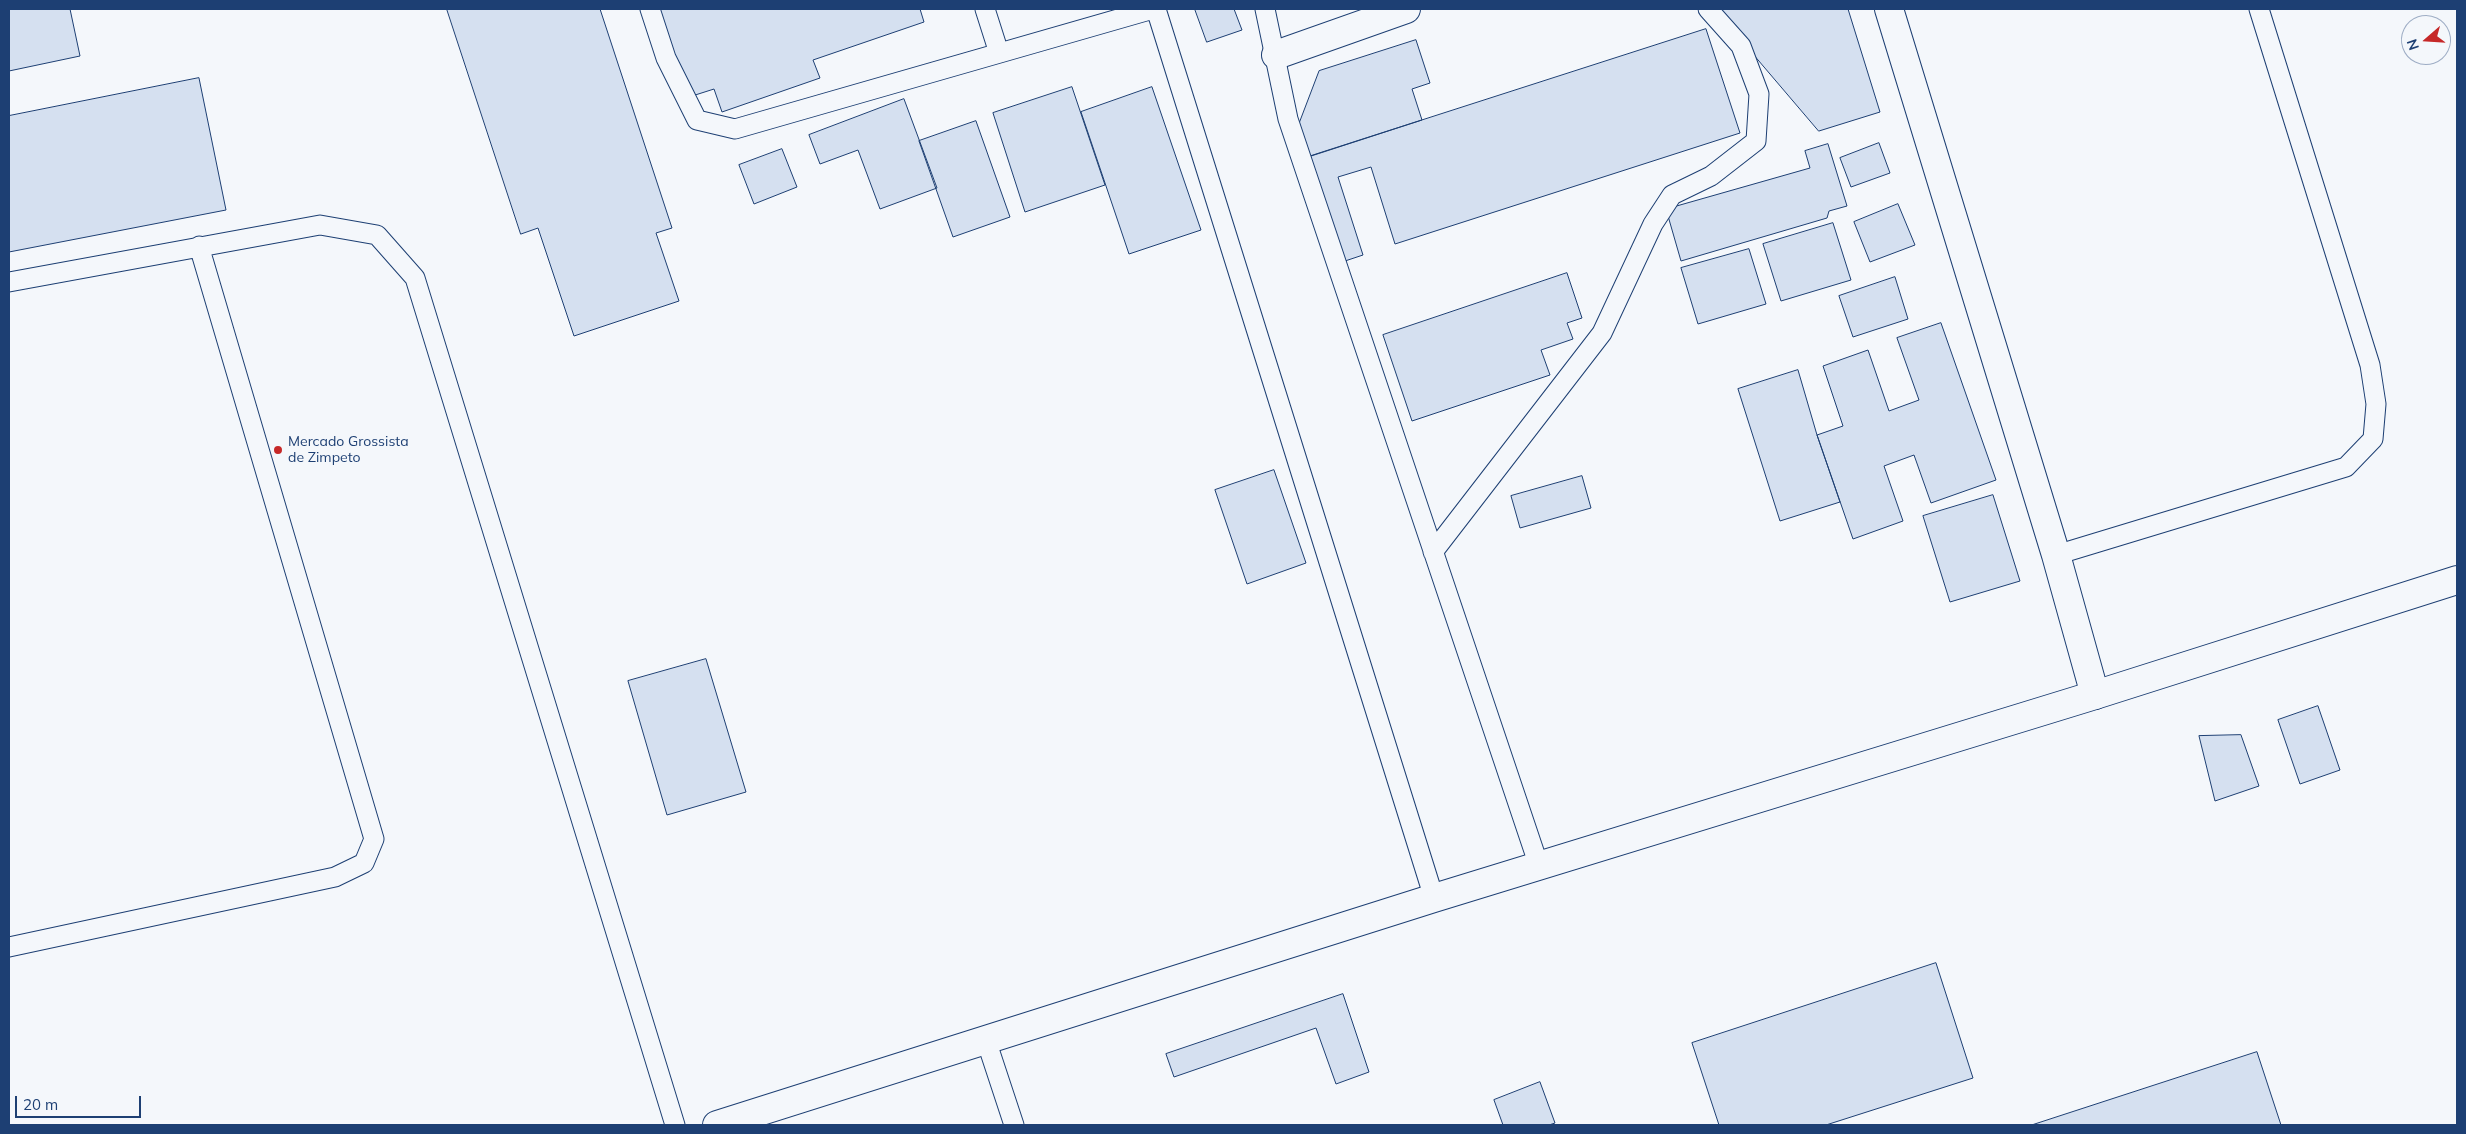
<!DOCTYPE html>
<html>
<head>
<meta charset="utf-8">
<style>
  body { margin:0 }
  #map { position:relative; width:2466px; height:1134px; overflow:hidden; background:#f4f7fb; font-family:Mulish,sans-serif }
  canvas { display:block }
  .frame { position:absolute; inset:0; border:10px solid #1d3f73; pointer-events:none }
  .north { position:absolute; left:2401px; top:15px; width:50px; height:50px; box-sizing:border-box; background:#f4f7fb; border:1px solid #9eadc5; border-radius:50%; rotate:251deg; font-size:14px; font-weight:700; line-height:20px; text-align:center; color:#1d3f73 }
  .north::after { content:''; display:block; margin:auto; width:18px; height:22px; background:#c62828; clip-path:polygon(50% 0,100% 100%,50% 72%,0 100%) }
  .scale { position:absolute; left:15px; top:1096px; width:126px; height:22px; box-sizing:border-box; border:2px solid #1d3f73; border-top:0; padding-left:6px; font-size:15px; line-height:18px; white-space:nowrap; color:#1d3f73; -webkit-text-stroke:4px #f4f7fb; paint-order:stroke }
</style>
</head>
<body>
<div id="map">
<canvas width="2466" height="1134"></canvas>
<div class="frame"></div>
<div class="north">N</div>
<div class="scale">20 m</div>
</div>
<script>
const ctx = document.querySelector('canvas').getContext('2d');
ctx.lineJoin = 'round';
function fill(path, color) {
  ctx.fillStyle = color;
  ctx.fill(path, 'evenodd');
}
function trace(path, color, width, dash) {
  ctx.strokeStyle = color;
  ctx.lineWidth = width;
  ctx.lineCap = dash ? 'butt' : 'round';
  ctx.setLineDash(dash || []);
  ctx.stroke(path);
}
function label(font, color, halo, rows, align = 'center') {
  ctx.font = font + ' Mulish,sans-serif';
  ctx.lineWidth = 4;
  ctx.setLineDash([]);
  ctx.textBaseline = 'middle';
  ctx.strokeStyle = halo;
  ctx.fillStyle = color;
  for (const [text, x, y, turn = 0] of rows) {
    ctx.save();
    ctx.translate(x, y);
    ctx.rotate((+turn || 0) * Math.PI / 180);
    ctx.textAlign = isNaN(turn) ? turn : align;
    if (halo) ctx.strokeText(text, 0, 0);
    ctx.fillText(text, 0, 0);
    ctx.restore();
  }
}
const building = new Path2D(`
  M9 9H70L80 56 9 71Z
  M447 9H600L672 228 656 233 679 301 574 336 538 228 521 234Z
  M659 9H920L924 22 813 60 820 78 722 112 714 89 689 97Z
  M1195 9H1234L1242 30 1207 42Z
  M1715 9H1848L1880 112 1819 131Z
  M1706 29 1740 133 1395 244 1371 167 1338 177 1363 255 1342 262 1308 157Z
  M1416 40 1430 83 1412 89 1422 120 1308 157 1298 126 1319 71Z
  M199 78 226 210 9 252V116Z
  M1072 87 1105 185 1025 212 993 113Z
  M1152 87 1201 230 1129 254 1081 112Z
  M904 99 937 188 880 209 858 150 820 164 809 135Z
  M976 121 1010 217 953 237 919 141Z
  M1879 143 1890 173 1851 187 1840 158Z
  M1828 144 1847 206 1829 211 1827 218 1681 261 1666 209 1810 168 1805 151Z
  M782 149 797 187 754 204 739 165Z
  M1898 204 1915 245 1870 262 1854 222Z
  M1833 223 1851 280 1781 301 1763 244Z
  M1749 249 1766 304 1698 324 1681 268Z
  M1567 273 1582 318 1567 323 1573 339 1541 350 1550 375 1412 421 1383 335Z
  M1895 277 1908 319 1853 337 1839 296Z
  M1941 323 1996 480 1931 503 1914 455 1884 466 1903 521 1853 539 1817 435 1843 426 1823 366 1868 350 1889 411 1919 400 1897 338Z
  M1798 370 1817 435 1840 502 1780 521 1738 389Z
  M1274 470 1306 563 1247 584 1215 490Z
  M1582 476 1591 508 1520 528 1511 496Z
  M1993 495 2020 581 1950 602 1923 516Z
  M706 659 746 792 667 815 628 681Z
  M2318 706 2340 770 2300 784 2278 720Z
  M2241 735 2259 786 2215 801 2199 736Z
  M1936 963 1973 1078 1826 1125H1719L1692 1043Z
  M1343 994 1369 1072 1336 1084 1316 1028 1174 1077 1166 1054Z
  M2257 1052 2281 1125H2032Z
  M1540 1082 1555 1123 1549 1125H1503L1494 1100Z`);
const lane = new Path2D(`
  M650 9 666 58 697 120 735 129 1153 9
  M985 9 999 53
  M1156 9 1434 898
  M1265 9 1288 119 1539 866
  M9 282 320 225 377 235 415 278 675 1125
  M1433 552 1602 333 1653 224 1672 195 1711 176 1756 141 1759 94 1741 46 1708 9
  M2056 555 2346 467 2373 439 2376 404 2370 365 2259 9
  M9 947 335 877 364 863 374 839 199 246
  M986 1040 1014 1125`);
const street = new Path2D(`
  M1889 9 2056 555 2095 695
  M1276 55 1406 9`);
const highway = new Path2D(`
  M717 1125 1434 898 2095 695 2457 580`);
const markers = [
  [278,450,5,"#c62828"]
];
const poiNames = [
  ["Mercado Grossista",288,442],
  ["de Zimpeto",288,458]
];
fill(building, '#d5e0f0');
trace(building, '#1d3f73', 1);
trace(lane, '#1d3f73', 21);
trace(street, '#1d3f73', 30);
trace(highway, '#1d3f73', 30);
trace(lane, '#f4f7fb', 19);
trace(street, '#f4f7fb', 28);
trace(highway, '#f4f7fb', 28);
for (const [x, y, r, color] of markers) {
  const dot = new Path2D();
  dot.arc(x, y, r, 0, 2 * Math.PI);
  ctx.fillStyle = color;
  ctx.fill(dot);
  trace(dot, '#f4f7fb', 2);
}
label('14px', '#1d3f73', '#f4f7fb', poiNames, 'left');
</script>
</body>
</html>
